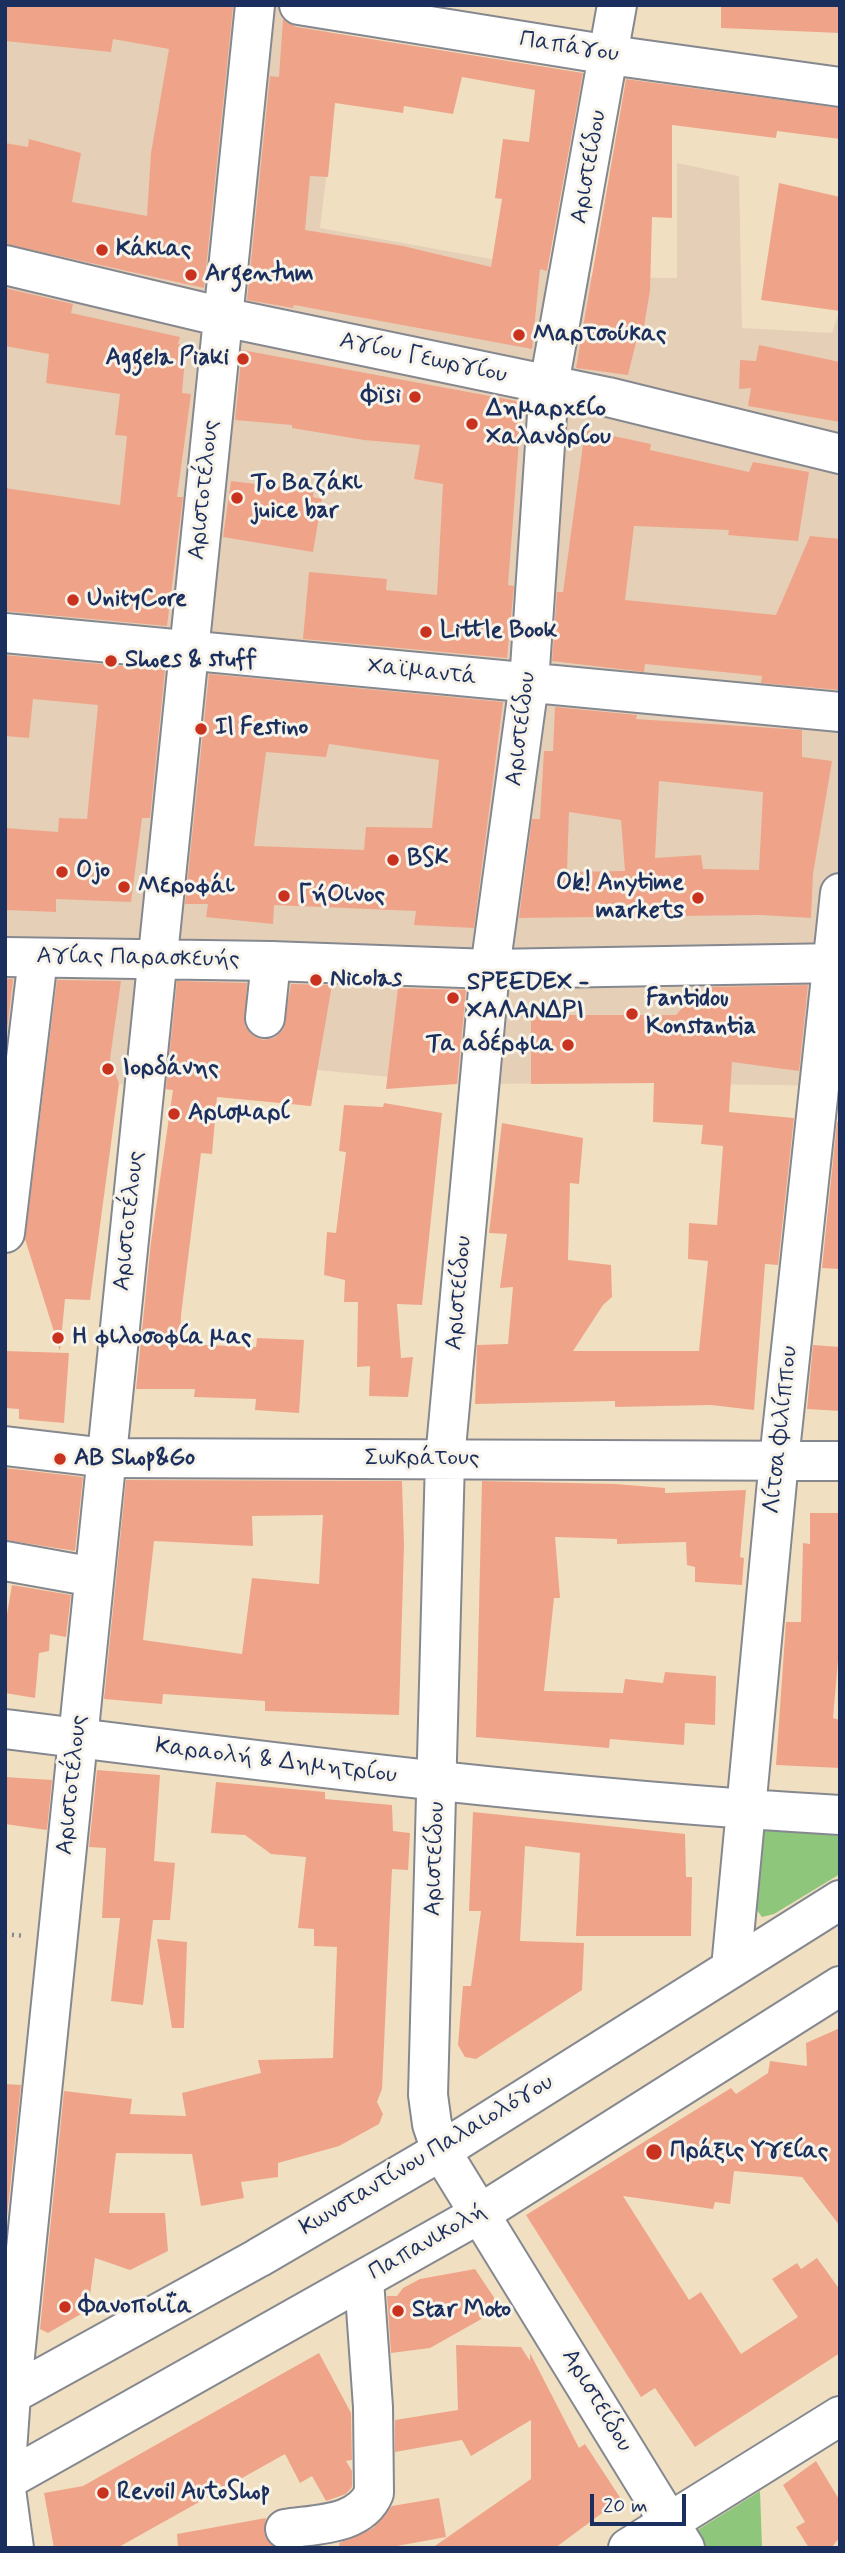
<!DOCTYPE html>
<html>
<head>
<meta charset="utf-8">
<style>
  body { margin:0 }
  #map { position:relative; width:845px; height:2553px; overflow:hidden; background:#f0e0c1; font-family:Mynerve,sans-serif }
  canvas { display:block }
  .frame { position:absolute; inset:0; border:7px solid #1b2f5e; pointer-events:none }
  .scale { position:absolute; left:590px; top:2494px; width:96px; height:32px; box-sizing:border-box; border:4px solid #1b2f5e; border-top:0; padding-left:9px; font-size:21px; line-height:24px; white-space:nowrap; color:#1b2f5e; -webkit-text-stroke:5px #f7f3e8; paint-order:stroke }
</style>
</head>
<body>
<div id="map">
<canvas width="845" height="2553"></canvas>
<div class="frame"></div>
<div class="scale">20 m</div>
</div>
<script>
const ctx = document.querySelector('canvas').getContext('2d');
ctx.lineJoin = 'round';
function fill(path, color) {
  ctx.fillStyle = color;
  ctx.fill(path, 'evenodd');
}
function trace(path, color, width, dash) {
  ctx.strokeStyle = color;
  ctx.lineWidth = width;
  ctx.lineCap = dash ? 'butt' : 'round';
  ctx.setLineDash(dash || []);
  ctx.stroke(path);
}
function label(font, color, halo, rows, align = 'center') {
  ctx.font = font + ' Mynerve,sans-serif';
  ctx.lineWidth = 6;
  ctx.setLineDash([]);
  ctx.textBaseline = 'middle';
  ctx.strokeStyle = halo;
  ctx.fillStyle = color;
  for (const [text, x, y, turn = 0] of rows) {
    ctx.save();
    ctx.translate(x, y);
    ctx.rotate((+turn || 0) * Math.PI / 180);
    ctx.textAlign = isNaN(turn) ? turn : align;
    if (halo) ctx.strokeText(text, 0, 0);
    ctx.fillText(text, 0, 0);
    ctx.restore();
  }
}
const built = new Path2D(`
  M5 5H330L322 100 335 103 320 228 591 277 677 278V163L739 176 742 328 832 333 840 309V1086L705 1084 703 1125 653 1122 654 1083 464 1084 317 1070 311 1106 119 1084 90 1097 31 1087 5 1071Z`);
const green = new Path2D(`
  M765 1828 840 1834V1874L774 1914 762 1917 756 1909 759 1834Z
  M760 2491 762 2548H704L696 2531Z`);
const building = new Path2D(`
  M5 5 233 7 204 288 5 244V143L28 147 29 139 81 153 72 202 147 216 151 153 169 49 113 39 111 52 5 41Z
  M721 5H840V33L721 28Z
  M283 19 296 27 583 73 547 271 540 269 532 349 294 305 293 308 247 300 270 76 279 77ZM462 77 535 90 529 142 503 139 495 198 502 199 491 267 403 246 305 230 310 176 328 177 335 103 403 113 404 106 453 114Z
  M626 79 840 108V139L777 131 776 138 672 125V218L652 217 650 291 644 326H640L628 375 576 368Z
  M779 183 840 197V311L761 300Z
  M5 288 73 304 71 313 180 337 178 344 186 347 182 393 191 394 177 497H183L167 626 5 611V488L120 505 127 436 115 435 120 394 46 383 49 354 5 346Z
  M759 345 840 362V422L748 406 751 388 739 389 740 360 756 361Z
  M242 350 522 402 508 585 514 586 507 658 303 639 309 572 387 579 386 590 437 595 443 484 414 479 420 445 364 440 292 428V425L235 420Z
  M585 430 651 444 650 450 749 472 753 462 809 472 798 541 728 535 729 530 634 526 625 600 776 615 810 536 840 539V690L761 683 762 676 645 664 644 672 552 661 557 592H563Z
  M231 481 314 491 313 497 322 499 313 552 223 537Z
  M5 655 165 670 150 818H142L131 902 56 899V912L5 910V828L58 832 59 818 87 819 98 705 33 699 29 738 5 736Z
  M209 674 503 702 474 928 414 925 416 911 274 905 273 924 206 917 208 904H185ZM329 744 439 760 432 828 366 827 364 850 254 846 266 752 326 757Z
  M555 707 637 715 636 719 802 730V757L832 761 813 874 811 918 761 915 519 918 532 819H540L544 751H553ZM659 781 763 792 759 870 703 869 701 855 655 858ZM569 812 621 820 625 871 567 872Z
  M5 979H13L5 1047Z
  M57 980 121 981 110 1059 119 1084 90 1300 65 1299 60 1351 25 1239Z
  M177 981 247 983 245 1026 252 1035 263 1040 274 1038 283 1030 291 984 332 985 311 1106 217 1097 212 1154 201 1153 181 1315 180 1344 256 1347 257 1338 304 1340 299 1413 255 1410 256 1399 194 1397 195 1389H136L151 1242 173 1090 166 1089Z
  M808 985 799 1071 732 1062 729 1112 794 1118 778 1265 765 1264 754 1410 711 1405 615 1407V1401L475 1404 477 1345 508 1344 513 1287 500 1288 507 1234 489 1233 502 1123 583 1138 579 1184 570 1183 568 1260 611 1265 612 1297 603 1305 573 1351H699L708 1261 688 1259 689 1223 717 1225 723 1146 701 1144 703 1125 653 1122 654 1083 531 1084V1015H676L690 999 710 995V987Z
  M398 988 466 990 457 1084 386 1089Z
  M384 1103 442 1113 422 1305 397 1304 401 1358 413 1357 408 1397 369 1396 370 1366 357 1367 358 1302H344L345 1280 324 1275 327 1232 336 1233 346 1152 339 1151 344 1105 383 1107Z
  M837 1122H840V1269L822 1268Z
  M813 1345 840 1347V1411L807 1409Z
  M5 1351 69 1353 64 1423 19 1419V1409L5 1408Z
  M5 1468 83 1477 75 1551 5 1540Z
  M126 1480 402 1481 404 1545 399 1715 265 1711V1701L163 1694 162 1704 104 1699ZM323 1515 319 1584 252 1578 242 1654 143 1640 154 1541 253 1546 252 1516Z
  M482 1481 615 1484 665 1488V1493L746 1490 740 1557 744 1558 742 1585 695 1582V1567L687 1565 686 1542 617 1544V1539L555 1537 560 1598H554L544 1691 623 1693 625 1679 663 1683 665 1672 716 1676 715 1725 685 1723 684 1745 610 1739 609 1748 476 1737Z
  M810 1513H840V1637L833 1718 840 1720V1768L776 1765 786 1622H801L803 1543 810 1544Z
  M12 1585 71 1595 66 1637 50 1634 49 1651 39 1653 35 1698 5 1693V1626Z
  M97 1770 160 1775 154 1861 175 1863 170 1920H153L143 2005 111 2001 120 1918H102L106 1848 89 1847Z
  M5 1777 52 1780 47 1830 5 1824Z
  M216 1782 325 1792V1799L392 1805 393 1831 410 1833 408 1870 392 1869 382 2089 377 2102 383 2114 379 2124 339 2146 278 2163V2177L241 2182 244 2198 201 2206 192 2154 116 2153 109 2213H165L168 2251 130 2270 95 2258 88 2310 48 2333 40 2329 64 2091 132 2099 130 2114 186 2116 182 2093 261 2073 258 2060 333 2058 337 1947 314 1946V1929L298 1928 306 1857 271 1854 245 1835 211 1833Z
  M473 1812 685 1834 686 1877H692L691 1936H576L580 1853 525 1846 520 1941 584 1943 582 1990 476 2059 465 2057 458 2045 463 1986H471L481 1911H469Z
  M157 1939 187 1942 184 2028H172Z
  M840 2028V2226L802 2177 734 2171 730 2204 715 2202 713 2209 623 2196 689 2300 701 2292 741 2354 798 2317 772 2279 797 2263 801 2269 817 2258 840 2290V2353L695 2447 655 2388 641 2397 526 2215 731 2088 736 2094 768 2073 770 2061 807 2066 806 2043Z
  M5 2084 21 2085 5 2236Z
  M475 2269 501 2308 430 2348 391 2353 387 2296H397L403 2288 420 2279Z
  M456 2345 521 2347 530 2361V2353L579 2448 585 2444 621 2499 555 2548H432L531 2479V2420L471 2456 462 2440 395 2452V2420L458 2410Z
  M319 2353 351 2413 352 2460 346 2461 352 2471V2487L346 2494 326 2501 312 2476 300 2483 285 2454 117 2548H54L44 2493 83 2486Z
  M816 2461 840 2501V2537L831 2548H809L796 2527 805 2522 783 2485Z
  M439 2498 446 2537 386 2548H340L339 2543 373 2528 392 2506Z
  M266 2518 264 2533 275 2548H178L177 2534Z`);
const path = new Path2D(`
  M5 1934 25 1936`);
const street = new Path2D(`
  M299 5 610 55 840 87
  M617 5 549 385 529 683 490 969 445 1459 428 2095 432 2124 441 2151 685 2548
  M5 633 840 712
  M265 1018 271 961
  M5 1233 38 958
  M5 1446 107 1458 840 1461
  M5 1561 94 1577
  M5 1729C283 1764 560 1799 840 1815
  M731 1968 779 1460 840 893
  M285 2529C315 2524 360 2526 374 2493L373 2407 364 2280`);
const secondary = new Path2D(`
  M5 265 223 317 608 397 840 454
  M5 957 271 961 490 969 840 963
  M5 2398 258 2258 441 2151 840 1900
  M5 2479 11 2395 255 5
  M5 2481 481 2213 840 1986
  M5 2482 14 2548
  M628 2548 840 2416`);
const markers = [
  [102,250,7,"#c8321e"],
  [191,275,7,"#c8321e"],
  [519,335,7,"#c8321e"],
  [243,359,7,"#c8321e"],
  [415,397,7,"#c8321e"],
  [472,424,7,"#c8321e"],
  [237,498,7,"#c8321e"],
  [73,600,7,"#c8321e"],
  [426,632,7,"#c8321e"],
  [111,661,7,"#c8321e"],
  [201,729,7,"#c8321e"],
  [393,860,7,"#c8321e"],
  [62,872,7,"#c8321e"],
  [124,887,7,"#c8321e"],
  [284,896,7,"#c8321e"],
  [698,898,7,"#c8321e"],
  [316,980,7,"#c8321e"],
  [453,998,7,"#c8321e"],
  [632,1014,7,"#c8321e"],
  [568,1045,7,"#c8321e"],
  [108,1069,7,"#c8321e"],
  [174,1114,7,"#c8321e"],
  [58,1338,7,"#c8321e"],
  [60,1459,7,"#c8321e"],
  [654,2152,9,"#c8321e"],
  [65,2307,7,"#c8321e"],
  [398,2311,7,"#c8321e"],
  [103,2493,7,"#c8321e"]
];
const streetNames = [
  ["Παπάγου",569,48,9],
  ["Αριστείδου",590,167,-80],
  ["Αγίου Γεωργίου",423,359,12],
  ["Αριστοτέλους",205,490,-84],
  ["Χαϊμαντά",422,673,6],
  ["Αριστείδου",522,729,-83],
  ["Αγίας Παρασκευής",138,959,1],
  ["Αριστοτέλους",130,1221,-84],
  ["Αριστείδου",460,1293,-85],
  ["Λίτσα Φιλίππου",782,1430,-84],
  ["Σωκράτους",422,1459],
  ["Καραολή & Δημητρίου",276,1762,7],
  ["Αριστοτέλους",73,1785,-84],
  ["Αριστείδου",436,1859,-88],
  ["Κωνσταντίνου Παλαιολόγου",427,2156,-31],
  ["Παπανικολή",428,2243,-30],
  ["Αριστείδου",596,2401,59]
];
const poiNames = [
  ["Κάκιας",116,250],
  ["Argentum",205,275],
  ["Μαρτσούκας",533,335],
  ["Aggela Piaki",229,359,"right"],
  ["Φïsi",401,397,"right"],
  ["Δημαρχείο",486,410],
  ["Χαλανδρίου",486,438],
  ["Το Βαζάκι",251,484],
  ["juice bar",251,512],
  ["UnityCore",87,600],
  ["Little Book",440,632],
  ["Shoes & stuff",125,661],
  ["Il Festino",215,729],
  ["BSK",407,860],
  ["Ojo",76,872],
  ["Ok! Anytime",684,884,"right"],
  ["markets",684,912,"right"],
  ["Μεροφάι",138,887],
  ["ΓήΟινος",298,896],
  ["Nicolas",330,980],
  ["SPEEDEX -",467,984],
  ["ΧΑΛΑΝΔΡΙ",467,1012],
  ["Fantidou",646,1000],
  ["Konstantia",646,1028],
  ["Τα αδέρφια",554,1045,"right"],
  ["Ιορδάνης",122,1069],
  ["Αρισμαρί",188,1114],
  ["Η φιλοσοφία μας",72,1338],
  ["ΑΒ Shop&Go",74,1459],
  ["Πράξις Υγείας",670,2152],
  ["Φανοποιΐα",79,2307],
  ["Star Moto",412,2311],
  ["Revoil AutoShop",117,2493]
];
fill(built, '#e5d0b7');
fill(green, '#8ec77b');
fill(building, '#efa48a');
trace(street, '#868890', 42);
trace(secondary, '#868890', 42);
trace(path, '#868890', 4.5, [2, 5]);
trace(street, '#fff', 38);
trace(secondary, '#fff', 38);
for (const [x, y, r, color] of markers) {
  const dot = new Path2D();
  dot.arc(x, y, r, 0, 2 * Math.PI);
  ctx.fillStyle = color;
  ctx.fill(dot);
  trace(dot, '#f7f3e8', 2.5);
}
label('24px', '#1b2f5e', '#f7f3e8', streetNames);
label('bold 24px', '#1b2f5e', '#f7f3e8', poiNames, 'left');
</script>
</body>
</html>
